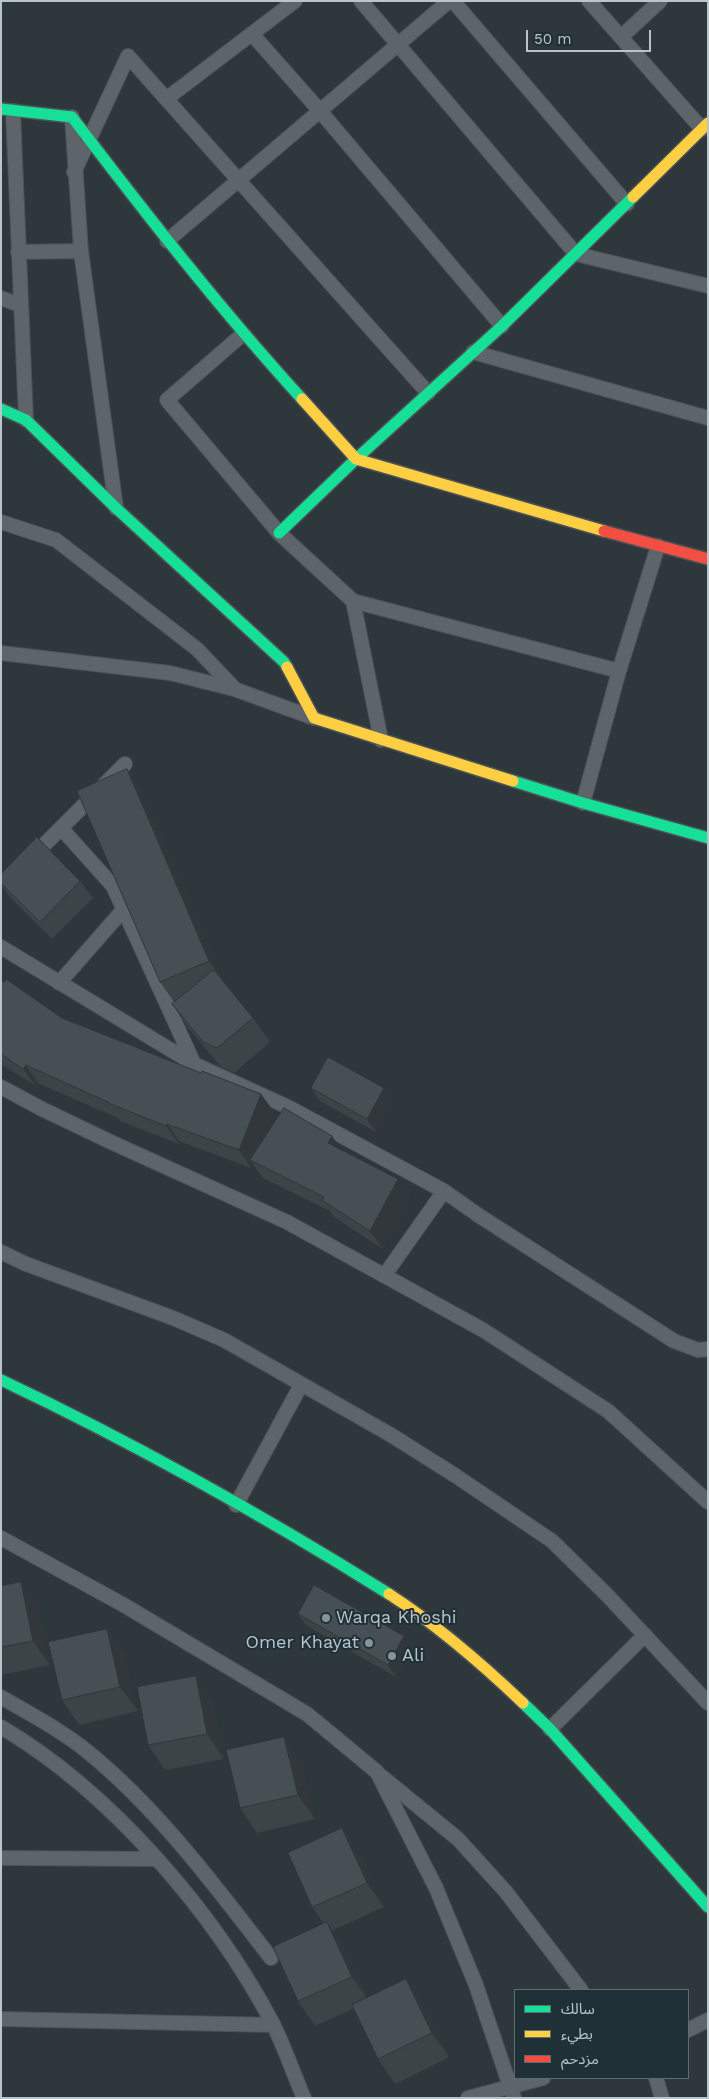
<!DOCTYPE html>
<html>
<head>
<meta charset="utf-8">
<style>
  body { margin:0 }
  #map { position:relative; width:709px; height:2099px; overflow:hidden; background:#2d373c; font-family:"Work Sans","Noto Sans Arabic",sans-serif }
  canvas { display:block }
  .frame { position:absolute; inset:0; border:2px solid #b8c5cc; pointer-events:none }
  .legend { position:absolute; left:514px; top:1989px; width:175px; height:90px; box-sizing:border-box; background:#203037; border:1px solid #5d6c73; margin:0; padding:6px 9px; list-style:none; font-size:15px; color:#b8c5cc }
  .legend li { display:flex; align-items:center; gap:10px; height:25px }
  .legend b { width:25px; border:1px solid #5d6c73 }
  .scale { position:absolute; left:526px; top:30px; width:125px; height:22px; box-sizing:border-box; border:2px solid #b8c5cc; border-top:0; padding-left:6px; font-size:15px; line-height:18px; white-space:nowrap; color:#b8c5cc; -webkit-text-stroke:4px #203037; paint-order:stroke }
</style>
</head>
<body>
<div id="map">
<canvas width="709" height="2099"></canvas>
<div class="frame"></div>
<ul class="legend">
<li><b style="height:6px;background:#16e098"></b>سالك</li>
<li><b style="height:6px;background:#ffcf43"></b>بطيء</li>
<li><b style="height:6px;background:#f24e42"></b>مزدحم</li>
</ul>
<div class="scale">50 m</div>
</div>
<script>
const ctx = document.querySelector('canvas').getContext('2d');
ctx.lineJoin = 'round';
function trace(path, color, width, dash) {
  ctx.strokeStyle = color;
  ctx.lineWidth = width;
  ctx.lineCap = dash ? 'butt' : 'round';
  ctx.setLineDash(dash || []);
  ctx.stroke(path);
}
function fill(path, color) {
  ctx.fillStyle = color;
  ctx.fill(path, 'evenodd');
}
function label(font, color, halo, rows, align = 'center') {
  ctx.font = font + ' "Work Sans",sans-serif';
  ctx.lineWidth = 4;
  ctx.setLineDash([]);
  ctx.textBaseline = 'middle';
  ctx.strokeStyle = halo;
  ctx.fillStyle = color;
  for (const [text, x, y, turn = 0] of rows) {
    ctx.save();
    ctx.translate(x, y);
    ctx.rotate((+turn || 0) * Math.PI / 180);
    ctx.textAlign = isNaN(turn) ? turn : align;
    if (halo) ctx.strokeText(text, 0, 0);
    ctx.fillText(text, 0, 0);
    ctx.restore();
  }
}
const street = new Path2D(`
  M361 1 576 254 708 286
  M453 1 627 204
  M589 1 702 129
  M252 34 320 111 502 326
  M621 37 660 1
  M166 99 295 1
  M13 111 26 420
  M72 117 81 251 116 508
  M74 172 128 56 428 393
  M167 241 449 1
  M18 252 81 251
  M1 298 20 305
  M243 334 167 400 279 533 353 601 381 740
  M473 352 708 418
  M1 522 56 540 197 649 234 688
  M353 601 619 671
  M1 653 170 673 234 689 314 718
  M583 803 619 671 658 546
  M61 828 113 886 194 1064
  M32 857 125 764
  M1 947 194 1064 288 1107 444 1191 478 1215 674 1341 698 1350 708 1349
  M59 983 124 909
  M1 1087 42 1109 113 1143 287 1222 483 1330 608 1411 708 1502
  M1 1252 26 1264 173 1318 224 1340 391 1435 456 1476 552 1541 608 1596 708 1703
  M384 1276 444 1191
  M236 1505 301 1385
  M1 1538 122 1604 307 1714 377 1772 436 1888 476 1985 514 2098
  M1 1697C30 1714 61 1730 88 1752 159 1810 215 1886 271 1958
  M1 1727C111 1792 214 1912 273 2024 285 2048 293 2073 304 2098
  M550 1729 645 1635
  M381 1776 458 1839 506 1892 581 1990
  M1 1858 157 1859
  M1 2019 273 2025
  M688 2030 708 2020
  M656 2078 662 2098
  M468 2098 543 2078`);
const fast = new Path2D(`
  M1 109 72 117C146 214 220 309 302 399
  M1 409 26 420 116 508 284 662 287 667
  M279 533 356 459 502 326 633 197
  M513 781 583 803 708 838
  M1 1380C134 1443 264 1516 389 1594
  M523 1703 550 1729 708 1907`);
const slow = new Path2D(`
  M633 197 708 123
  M302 399 356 459 604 531
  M287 667 314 718 513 781
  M389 1594C437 1625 481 1663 523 1703`);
const jam = new Path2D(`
  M604 531 708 559`);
const wall = new Path2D(`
  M144 794 225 984 253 1018 270 1042 234 1073 221 1067 189 1029 172 1004 175 1003 160 982Z
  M1 874 80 881 93 898 52 939 9 896 1 885Z
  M1 980 62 1018 201 1073 261 1094 274 1112 260 1145 342 1150 398 1179 411 1197 383 1249 334 1217 330 1211 263 1178 253 1164 251 1168 179 1141V1144L120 1121 118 1118 38 1083 36 1086 1 1064Z
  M311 1088H384L393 1102 376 1132 320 1101Z
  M1 1586 38 1607 50 1665 1 1675Z
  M298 1614 404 1636 413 1649 396 1677 307 1626Z
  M107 1629 124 1653 138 1711 79 1725 62 1700Z
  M213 1700 224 1759 165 1770 148 1745Z
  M301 1761 315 1819 257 1833 240 1808Z
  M359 1853 384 1907 333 1930 344 1947 368 1998 406 1979 423 2004 449 2057 395 2084 378 2059 354 2008 315 2026 298 2001 324 1924 312 1907Z`);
const shadedWall = new Path2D(`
  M127 769 144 794 226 986 209 961Z
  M26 1065 38 1083 36 1086 23 1069Z
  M384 1088 393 1102 376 1132 367 1119Z
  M261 1094 274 1112 253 1162 250 1160 253 1164 251 1168 239 1150Z
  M167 1124 179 1141V1144L166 1126Z
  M332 1136 344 1153 328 1143Z
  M398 1179 411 1197 383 1249 370 1231Z
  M21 1582 38 1607 50 1665 33 1641Z
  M107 1629 124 1653 138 1711 120 1687Z
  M404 1636 413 1649 396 1677 388 1665Z
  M196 1676 213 1700 224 1759 207 1734Z
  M284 1737 301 1761 315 1819 298 1795Z
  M342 1828 359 1853 384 1907 367 1883Z
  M327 1922 344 1947 369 2001 352 1977Z
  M406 1979 423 2004 449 2057 432 2033Z`);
const building = new Path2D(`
  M127 769 209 961 160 982 77 791Z
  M37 837 80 881 40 922 1 883V874Z
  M214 970 253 1018 217 1048 203 1042 172 1004Z
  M6 979 62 1018 201 1073 202 1071 261 1094 239 1150 167 1124 166 1126 108 1103V1102L26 1065 23 1069 1 1054V980L4 982Z
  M328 1057 384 1088 367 1119 311 1088Z
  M284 1108 332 1136 328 1143 398 1179 370 1231 322 1200 324 1197 250 1160Z
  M21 1582 33 1641 1 1647V1586Z
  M314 1585 404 1636 388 1665 298 1614Z
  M107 1629 120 1687 62 1700 48 1642Z
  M196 1676 207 1734 148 1745 137 1687Z
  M284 1737 298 1795 240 1808 226 1750Z
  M342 1828 367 1883 312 1907 288 1853Z
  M327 1922 352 1977 298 2001 273 1947Z
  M406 1979 432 2033 378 2059 352 2005Z`);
const markers = [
  [326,1618,5,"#87939a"],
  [369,1643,5,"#87939a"],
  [392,1656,5,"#87939a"]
];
const poiNames = [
  ["Warqa Khoshi",336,1618],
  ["Omer Khayat",359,1643,"right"],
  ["Ali",402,1656]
];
trace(street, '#4b5256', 16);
trace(fast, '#4b5256', 14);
trace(slow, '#4b5256', 14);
trace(jam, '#4b5256', 14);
trace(street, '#5d656a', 14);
trace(fast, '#16e098', 11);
trace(slow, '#ffcf43', 11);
trace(jam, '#f24e42', 11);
fill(wall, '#3c4447');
fill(shadedWall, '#31373a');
fill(building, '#464f53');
trace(building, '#31373a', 1);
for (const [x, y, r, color] of markers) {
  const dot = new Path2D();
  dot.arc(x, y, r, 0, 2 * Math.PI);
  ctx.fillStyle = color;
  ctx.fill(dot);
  trace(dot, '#203037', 2);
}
label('18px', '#b8c5cc', '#203037', poiNames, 'left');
</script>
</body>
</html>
